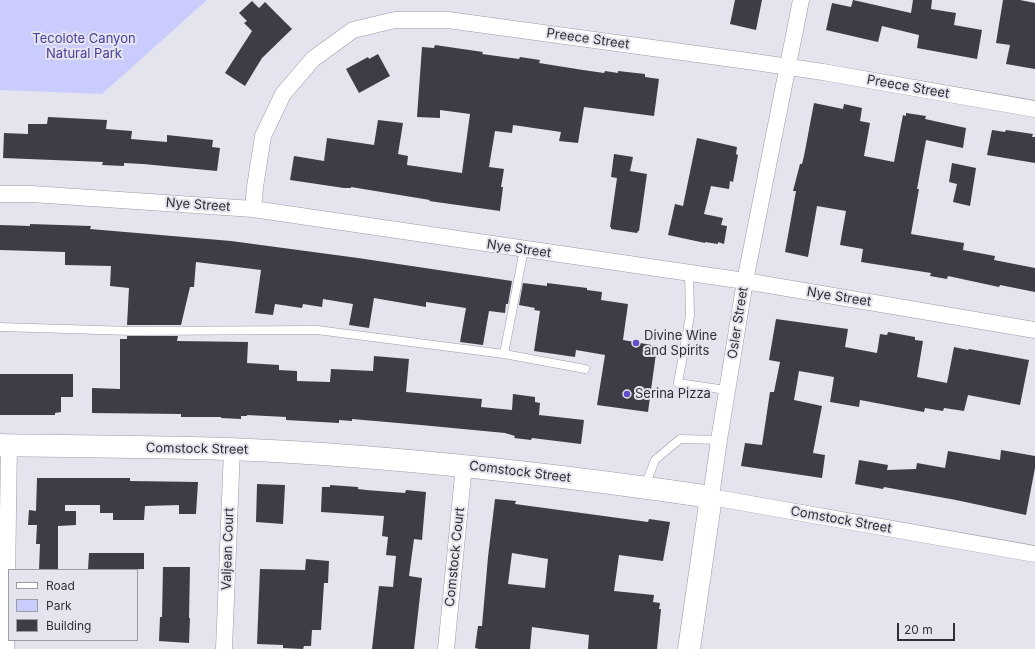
<!DOCTYPE html>
<html>
<head>
<meta charset="utf-8">
<style>
  body { margin:0 }
  #map { position:relative; width:1035px; height:649px; overflow:hidden; background:#e4e4ef; font-family:Inter,sans-serif }
  canvas { display:block }
  .legend { position:absolute; left:8px; top:569px; width:130px; height:72px; box-sizing:border-box; background:#e4e4ef; border:1px solid #9c9ca4; margin:0; padding:5px 7px; list-style:none; font-size:12px; color:#2f2f33 }
  .legend li { display:flex; align-items:center; gap:8px; height:20px }
  .legend b { width:20px; border:1px solid #9c9ca4 }
  .scale { position:absolute; left:897px; top:623px; width:58px; height:18px; box-sizing:border-box; border:2px solid #2f2f33; border-top:0; padding-left:5px; font-size:12px; line-height:14px; white-space:nowrap; color:#2f2f33; -webkit-text-stroke:3px #e4e4ef; paint-order:stroke }
</style>
</head>
<body>
<div id="map">
<canvas width="1035" height="649"></canvas>
<ul class="legend">
<li><b style="height:5px;background:#fff"></b>Road</li>
<li><b style="height:11px;background:#cbccfe"></b>Park</li>
<li><b style="height:11px;background:#3d3d45"></b>Building</li>
</ul>
<div class="scale">20 m</div>
</div>
<script>
const ctx = document.querySelector('canvas').getContext('2d');
ctx.lineJoin = 'round';
function fill(path, color) {
  ctx.fillStyle = color;
  ctx.fill(path, 'evenodd');
}
function trace(path, color, width, dash) {
  ctx.strokeStyle = color;
  ctx.lineWidth = width;
  ctx.lineCap = dash ? 'butt' : 'round';
  ctx.setLineDash(dash || []);
  ctx.stroke(path);
}
function label(font, color, halo, rows, align = 'center') {
  ctx.font = font + ' Inter,sans-serif';
  ctx.lineWidth = 4;
  ctx.setLineDash([]);
  ctx.textBaseline = 'middle';
  ctx.strokeStyle = halo;
  ctx.fillStyle = color;
  for (const [text, x, y, turn = 0] of rows) {
    ctx.save();
    ctx.translate(x, y);
    ctx.rotate((+turn || 0) * Math.PI / 180);
    ctx.textAlign = isNaN(turn) ? turn : align;
    if (halo) ctx.strokeText(text, 0, 0);
    ctx.fillText(text, 0, 0);
    ctx.restore();
  }
}
const green = new Path2D(`
  M0 0H207L102 94 0 90Z`);
const building = new Path2D(`
  M735 0H762L756 30 730 24Z
  M853 0 911 13 913 0H932L931 9 956 13 954 25 982 30 977 59 917 48 919 35 882 26 878 42 826 30 832 3 851 7Z
  M1003 0H1020L1035 3V69L1006 64 1010 45 996 43Z
  M252 1 259 8 265 2 292 29 262 58 245 86 225 73 252 31 244 23 247 21 239 13Z
  M435 45 483 52 482 54 519 59 520 57 540 60 539 63 583 70 604 73 605 71 618 73V71L645 74V77L659 79 654 116 584 107 578 143 559 141 561 132 513 125 512 133 495 131 489 167 504 169 501 187H503L500 211 429 201 430 200 351 187V188H344L290 180 294 156 324 161 327 138 374 145 378 120 403 123 398 154 408 156 407 165 462 173 470 114 440 110V118L417 117 422 47 434 48Z
  M378 54 390 76 359 93 346 69 368 57 369 59Z
  M814 103 843 109 844 104 862 108 860 121 870 123 864 156 894 162 903 115 906 116V113L926 116 925 119 966 128 963 148 926 140 917 189H919L911 234 964 243 963 250 995 256 994 260 1035 268V292L1000 285 999 287 948 276 947 279 930 276 931 273 861 262 863 249 840 245 846 211 817 206 808 257 785 252 796 191H793L800 164H802L804 156Z
  M48 117 107 120 106 129 132 131 131 139 167 142V135L213 140 212 147 220 148 217 171 143 164 124 163V166L102 165 103 162 3 158 4 133 28 134V124H47Z
  M992 130 1005 132 1006 130 1033 134 1032 137H1035V163L987 155Z
  M697 138 737 147 736 154 738 155 733 182 730 181 729 189 711 186 704 214 723 218 721 225 727 226 724 244 718 242V244L705 242V243L668 235 675 204 683 206Z
  M614 154 633 157 630 171 647 174 639 231H638L637 233 611 229V227H610L617 178 611 177Z
  M952 163 976 168 970 206 953 202 957 184 949 182Z
  M30 224 91 226 90 229 231 241 358 258 512 281 508 304H506L505 313 489 311 483 345 460 342 466 308 426 302V307L374 298 369 328 349 325 353 304 323 299 322 307 303 304 302 308 275 304 273 315 255 313 261 270 196 262 194 287H190L181 325H127L129 288 110 286 111 266 65 265V252L0 250V225L30 226Z
  M523 283 547 286V283L587 288V290L602 292 601 300 628 304 623 340 657 346 648 412 597 405 605 355 576 350 575 357 534 351 540 311 534 310 535 308 519 305Z
  M776 319 848 329 845 347 877 353 880 334 887 335 888 332 915 337V340L923 341 917 377 947 383 954 347 968 350 969 349 1029 360 1020 405 968 395 964 411 944 408 943 411 925 408 924 412 860 400 859 407 830 402 834 377 799 371 794 400 822 406 813 453 825 455 822 478 741 466 745 443 762 445 770 392H774L780 362 769 360Z
  M127 336H178L177 341 248 342 247 363 279 365V370L297 371V381L330 382 331 369 373 371 374 356 409 359 406 392 482 399 481 407 512 410 513 394 535 397V402L540 403 539 415 584 420 581 444 532 438 531 440 514 438 515 436 505 433 421 425 352 419V421L339 420V423L286 420V417L247 415V416H241V419L221 418V417H181V414L92 413V388L120 389V339H127Z
  M0 374H73V397H61V412L55 413V415H0Z
  M1001 450 1035 456V468L1026 515 956 500 884 487 883 489 855 484 859 460 888 465 887 470 916 469 917 463 945 468 948 451 1000 460Z
  M37 478H130V481L198 482 196 514H179V505L145 506 144 520H113V513H100V505H65V511H76V525L58 526V570H39L40 544H36L37 525H28L29 510 36 511Z
  M257 484 285 485 283 524 256 522Z
  M330 485 358 487V489L366 490 405 493 406 490 426 492 422 540 414 539 409 576 422 578 414 649H372L379 586 393 587 396 556 386 555 388 537 382 536 384 516 321 512 322 487H330Z
  M495 499 516 501 515 504 648 522 649 519 670 522 663 561 619 555 614 591 654 595 653 602 660 603 659 609H661L657 649H588L589 635 532 627 530 649H479L475 648 478 626H482L488 557ZM512 553 548 559 545 588 508 584Z
  M89 553H144V569L88 570Z
  M306 559 329 561 328 583H324L321 630H312L311 646H304L303 649 283 648V645L257 644 260 569 305 570Z
  M163 567H190L189 618H190L189 643 159 641 160 617H162Z`);
const lane = new Path2D(`
  M689 274 690 316 678 383 726 390
  M0 327 131 331 317 330 504 354 524 249
  M504 354 585 369
  M645 486 655 460 680 439 719 440`);
const street = new Path2D(`
  M801 0 745 281 719 440 711 497 1035 554
  M0 194H32L253 209 745 281 1035 330
  M253 209 255 187 263 136 283 94 313 59 353 30 395 20H448L755 62 823 72 1035 109
  M6 649 9 445
  M224 649 232 449
  M446 649 464 465`);
const secondary = new Path2D(`
  M0 445C107 447 215 446 323 454 453 463 582 478 711 497L689 649`);
const markers = [
  [636,343,4,"#6150c9"],
  [627,394,4,"#6150c9"]
];
const parkNames = [
  ["Tecolote Canyon",84,39],
  ["Natural Park",84,54]
];
const streetNames = [
  ["Preece Street",588,39,8],
  ["Preece Street",908,87,10],
  ["Nye Street",198,205,4],
  ["Nye Street",519,249,8],
  ["Nye Street",839,297,9],
  ["Osler Street",738,323,-81],
  ["Comstock Street",197,449,1],
  ["Comstock Street",520,472,7],
  ["Comstock Street",841,520,10],
  ["Valjean Court",228,549,-88],
  ["Comstock Court",455,557,-84]
];
const poiNames = [
  ["Divine Wine",644,336],
  ["and Spirits",644,351],
  ["Serina Pizza",635,394]
];
fill(green, '#cbccfe');
fill(building, '#3d3d45');
trace(lane, '#9a9ba5', 9);
trace(street, '#9a9ba5', 17);
trace(secondary, '#9a9ba5', 23);
trace(lane, '#fff', 8);
trace(street, '#fff', 16);
trace(secondary, '#fff', 22);
for (const [x, y, r, color] of markers) {
  const dot = new Path2D();
  dot.arc(x, y, r, 0, 2 * Math.PI);
  ctx.fillStyle = color;
  ctx.fill(dot);
  trace(dot, '#e4e4ef', 1.5);
}
label('13px', '#4b3f9b', '#e4e4ef', parkNames);
label('13px', '#2f2f33', '#e4e4ef', streetNames);
label('13px', '#2f2f33', '#e4e4ef', poiNames, 'left');
</script>
</body>
</html>
